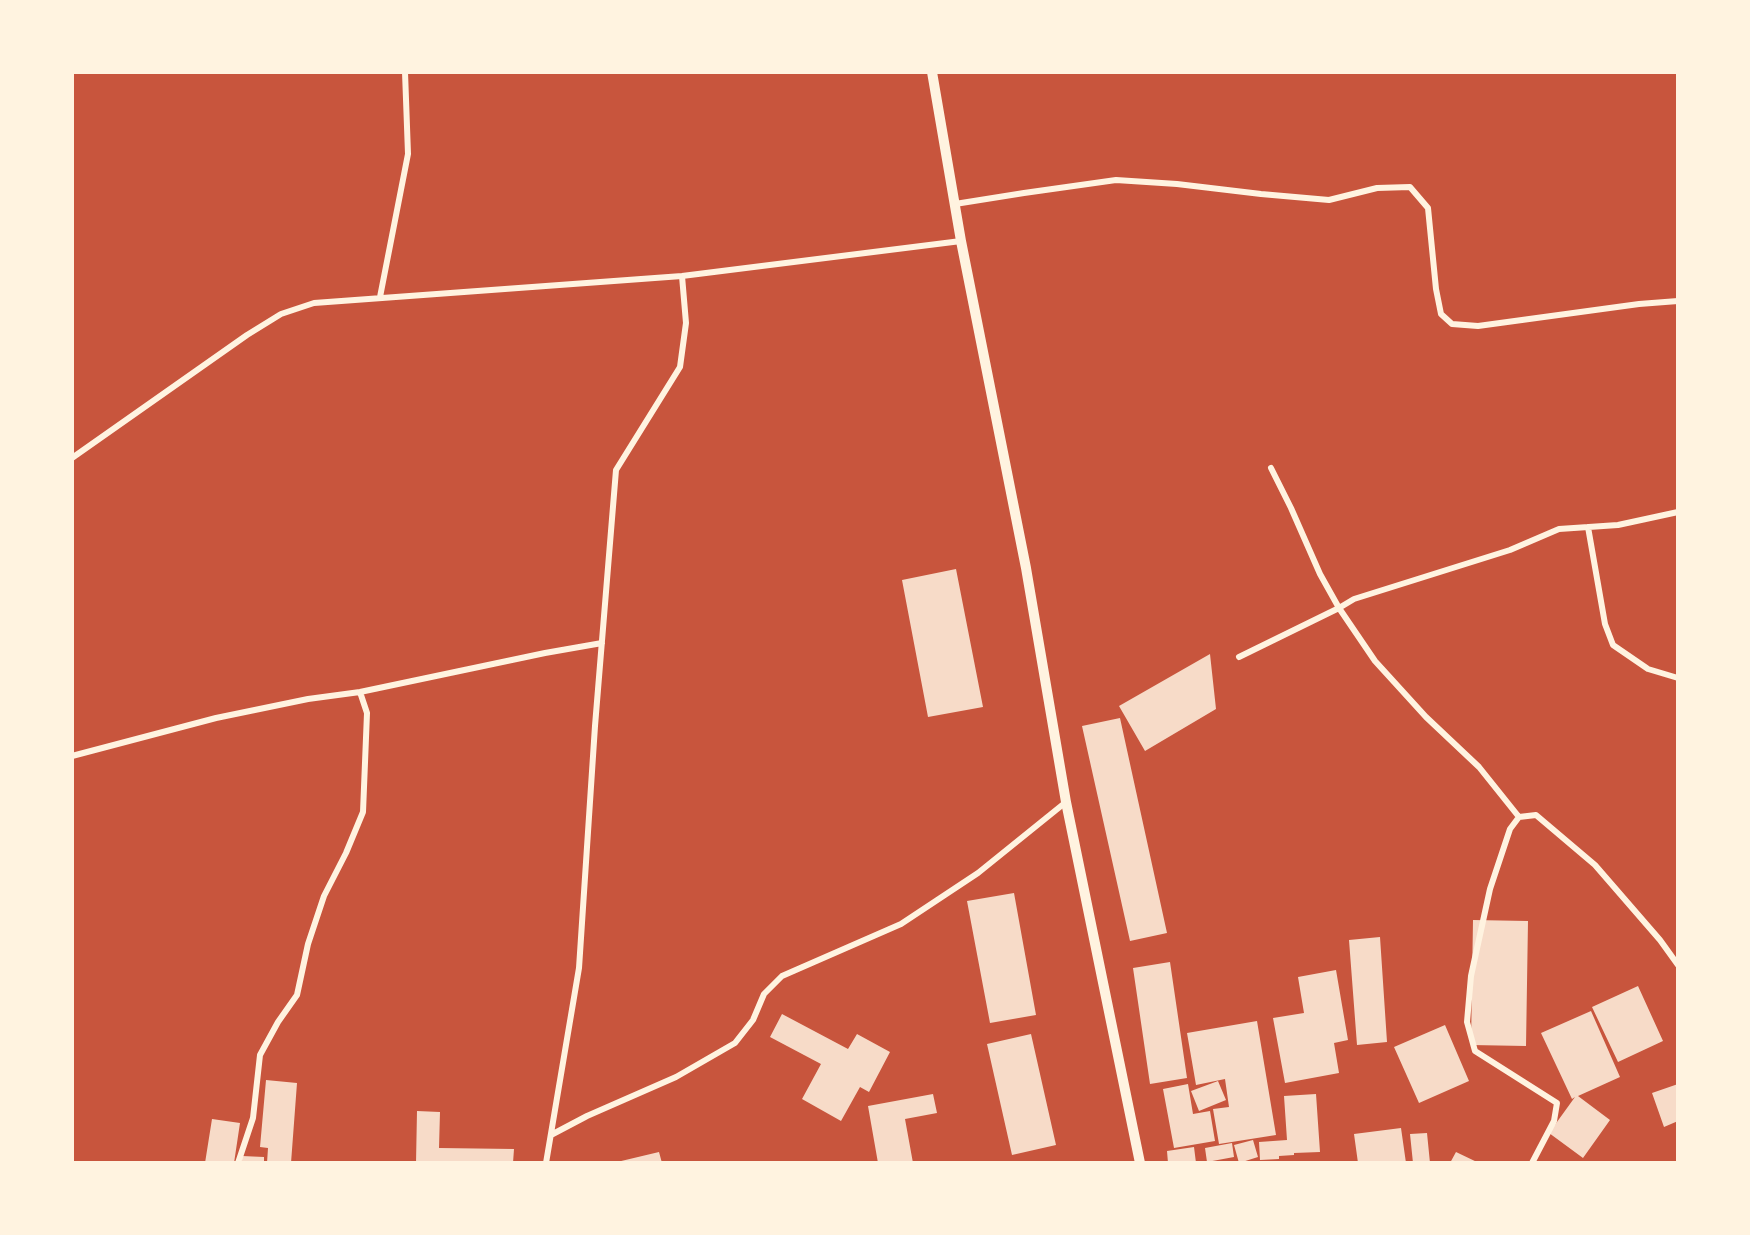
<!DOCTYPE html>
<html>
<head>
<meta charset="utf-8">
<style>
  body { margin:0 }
  #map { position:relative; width:1750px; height:1235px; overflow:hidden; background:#c8553d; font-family:"DM Sans",sans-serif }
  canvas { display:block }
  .frame { position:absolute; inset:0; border:74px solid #fff3e0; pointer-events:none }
</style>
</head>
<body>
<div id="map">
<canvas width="1750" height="1235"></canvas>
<div class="frame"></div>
</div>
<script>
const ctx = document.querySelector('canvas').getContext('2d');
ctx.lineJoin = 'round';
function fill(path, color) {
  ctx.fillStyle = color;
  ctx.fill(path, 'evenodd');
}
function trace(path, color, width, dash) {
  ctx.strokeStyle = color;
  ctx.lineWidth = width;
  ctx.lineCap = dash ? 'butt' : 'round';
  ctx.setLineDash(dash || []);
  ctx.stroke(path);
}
const building = new Path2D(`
  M956 569 983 707 928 717 902 580Z
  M1210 654 1216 709 1145 751 1119 706Z
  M1120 718 1167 933 1130 941 1082 726Z
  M1014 893 1036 1015 990 1023 967 901Z
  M1473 920 1528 921 1526 1046 1471 1045Z
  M1380 937 1387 1042 1357 1045 1349 940Z
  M1170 962 1187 1078 1150 1084 1133 968Z
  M1336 970 1348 1040 1334 1043 1339 1073 1285 1083 1273 1018 1304 1013 1298 977Z
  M1638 986 1663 1041 1618 1062 1592 1007Z
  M1591 1011 1620 1077 1578 1096 1610 1120 1583 1158 1549 1133 1575 1097 1572 1099 1541 1033Z
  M782 1014 848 1049 857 1034 890 1052 869 1092 860 1087 841 1121 802 1099 821 1064 770 1037Z
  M1257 1021 1276 1135 1219 1144 1213 1109 1229 1107 1225 1079 1196 1085 1187 1033Z
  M1445 1025 1469 1081 1419 1103 1394 1047Z
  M1031 1034 1056 1145 1012 1155 987 1044Z
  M266 1080 297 1083 291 1163H267L268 1148 260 1147Z
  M1218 1081 1226 1100 1199 1111 1191 1091Z
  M1188 1084 1193 1114 1210 1111 1215 1141 1174 1148 1163 1089Z
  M1678 1084V1121L1664 1127 1652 1093Z
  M933 1094 937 1113 905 1119 913 1163H878L868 1106Z
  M1316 1094 1320 1152 1294 1153V1155L1279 1156V1159L1260 1160 1259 1142 1287 1140 1284 1096Z
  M417 1111 440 1112 439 1148 514 1149 513 1163H416Z
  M212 1119 240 1123 234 1163H205Z
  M1401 1128 1406 1163H1358L1354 1134Z
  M1427 1133 1430 1163H1413L1410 1134Z
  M1253 1140 1258 1157 1239 1163 1234 1145Z
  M1232 1143 1234 1157 1207 1162 1205 1148Z
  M1194 1147 1196 1163H1168L1167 1151Z
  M659 1152 662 1163H617V1162Z
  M1456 1152 1479 1163H1450Z
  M242 1156 264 1157V1163H242Z`);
const minor = new Path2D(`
  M955 204 1024 193 1116 180 1177 184 1261 194 1329 200 1377 188 1410 187 1428 208 1436 289 1441 314 1452 324 1478 326 1639 304 1678 301
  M380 297 408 154 405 72
  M72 458 247 335 281 314 314 303 682 276 961 241
  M1271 468 1291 508 1320 574 1339 608 1375 661 1426 717 1479 767 1519 817
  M1588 527 1605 624 1613 645 1648 669 1678 678
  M1239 657 1339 608 1354 599 1510 550 1559 529 1618 525 1678 512
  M72 756 216 718 308 699 360 692 545 653 602 643
  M551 1135 587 1116 676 1077 735 1043 753 1020 764 994 782 976 901 924 978 873 1066 802
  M238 1163 253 1118 260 1055 278 1022 297 995 308 944 324 896 346 853 363 812 367 713 360 692
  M546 1163 579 968 595 726 616 470 680 367 686 323 682 276
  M1532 1163 1554 1121 1557 1103 1475 1051 1467 1022 1471 976 1490 889 1510 829 1519 817 1536 815 1595 865 1660 940 1678 965`);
const tertiary = new Path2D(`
  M932 72 961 241 1026 568 1066 802 1140 1163`);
fill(building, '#f7dbc8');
trace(minor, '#fff3e0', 6);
trace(tertiary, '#fff3e0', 10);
</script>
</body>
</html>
